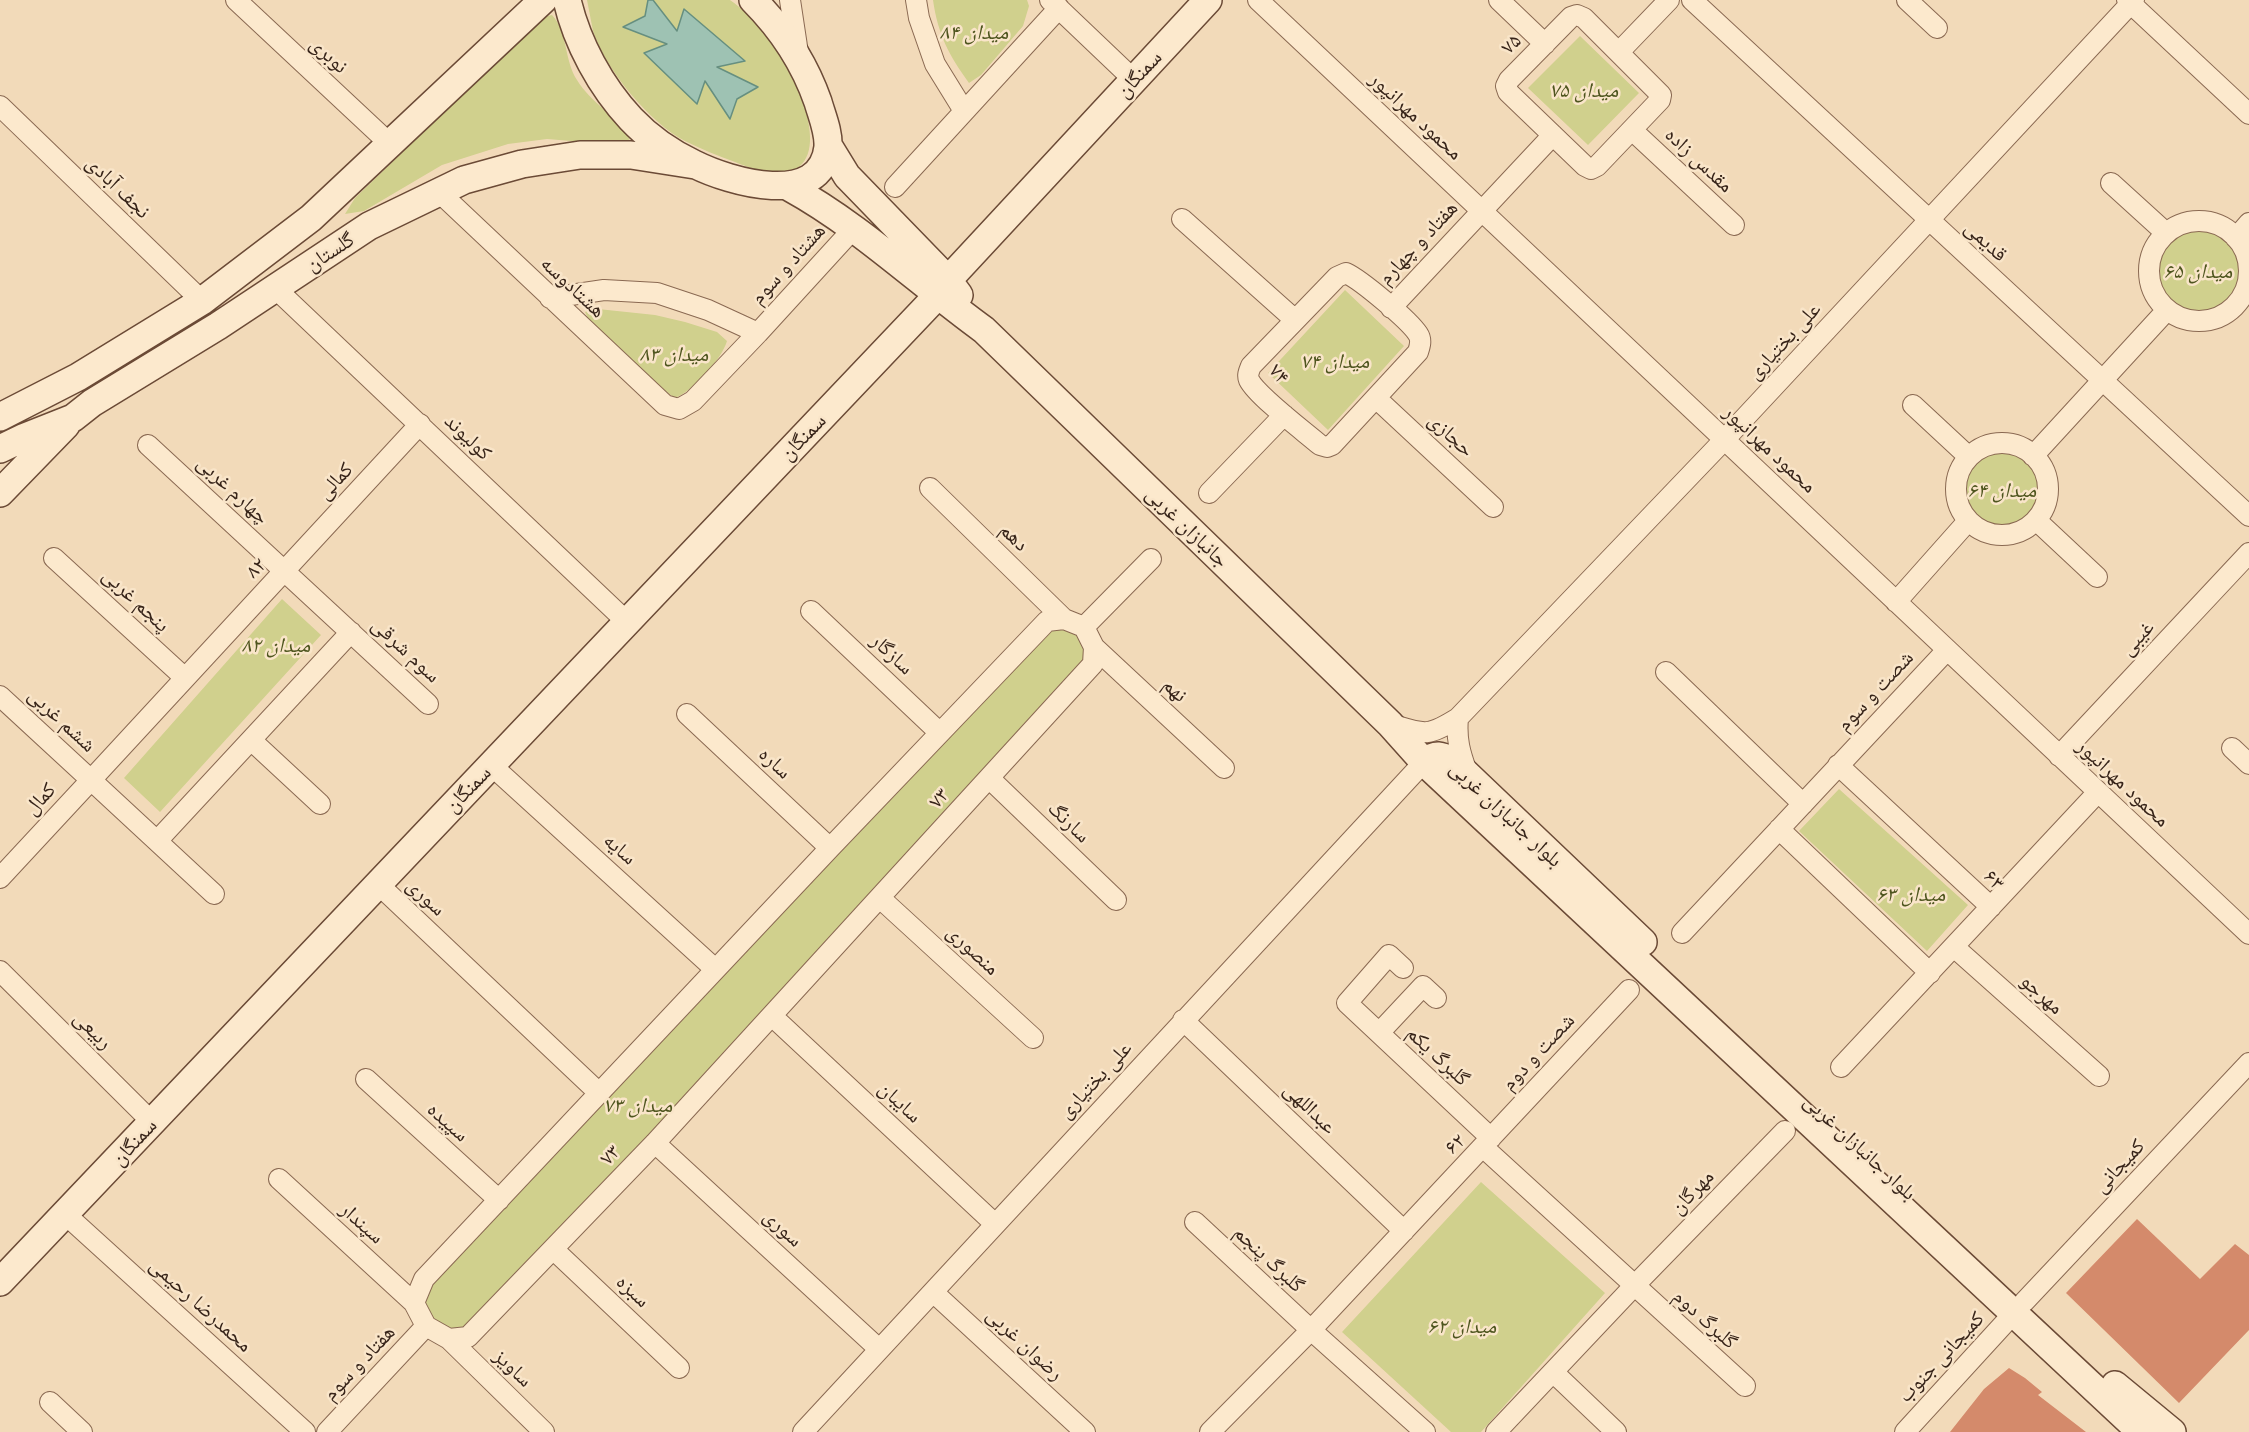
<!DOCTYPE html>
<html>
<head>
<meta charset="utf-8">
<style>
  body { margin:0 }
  canvas { display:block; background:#f2dab9 }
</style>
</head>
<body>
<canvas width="2249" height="1432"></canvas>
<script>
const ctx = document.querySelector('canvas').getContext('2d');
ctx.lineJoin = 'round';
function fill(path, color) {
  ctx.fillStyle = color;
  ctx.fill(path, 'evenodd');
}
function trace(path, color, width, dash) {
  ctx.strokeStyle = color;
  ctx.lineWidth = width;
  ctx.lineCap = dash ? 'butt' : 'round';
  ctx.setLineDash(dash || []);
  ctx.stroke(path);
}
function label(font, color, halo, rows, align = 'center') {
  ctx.font = font + ' "Playfair Display","Noto Naskh Arabic",serif';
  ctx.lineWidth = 5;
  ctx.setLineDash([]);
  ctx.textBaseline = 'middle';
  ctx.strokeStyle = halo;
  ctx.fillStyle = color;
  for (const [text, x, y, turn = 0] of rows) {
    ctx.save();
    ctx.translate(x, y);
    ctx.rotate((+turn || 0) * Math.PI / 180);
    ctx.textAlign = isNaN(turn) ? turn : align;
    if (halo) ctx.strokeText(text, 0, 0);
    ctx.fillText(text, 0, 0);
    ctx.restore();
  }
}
const green = new Path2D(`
  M587 0H730C743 9 756 22 766 34 786 57 834 146 796 169 778 180 753 169 735 162 718 156 701 149 685 141 650 123 605 69 593 31 591 21 589 10 587 0Z
  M933 0H1027L1029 6 1023 26 981 75 969 83C949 55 938 35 933 0Z
  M552 15C568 32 564 60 577 80 591 103 617 116 630 139L620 145 547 139 508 144 442 165 364 211 345 214 355 198 543 17Z
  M1580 36 1639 93 1588 145 1528 88Z
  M2153 271a45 45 0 1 1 90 0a45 45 0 1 1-90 0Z
  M1345 290 1404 346 1328 430 1268 373Z
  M598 309 655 315 685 322 717 332 727 341C722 359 692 392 675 398L662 389 590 322 585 312Z
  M1962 490a40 40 0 1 1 80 0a40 40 0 1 1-80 0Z
  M282 599 321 635 160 812 124 778Z
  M1047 621 1084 627 1093 664 468 1337 447 1338 414 1303Z
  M1839 789 1968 905 1927 951 1799 831Z
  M1481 1182 1605 1293 1481 1432H1451L1342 1332Z`);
const water = new Path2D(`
  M648 0H653L677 31 684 9 745 61 717 67 758 87 737 99 730 119 705 81 697 104 644 53 667 44 623 27 645 16Z`);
const building = new Path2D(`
  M2137 1219 2200 1279 2235 1244 2249 1255V1330L2179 1403 2066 1293Z
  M2009 1368 2025 1378 2042 1392 2038 1395 2086 1432H1950L1984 1389Z`);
const street = new Path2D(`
  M236 0 390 144
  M790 0 798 53
  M916 0 919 18 935 64 964 111
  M1050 0 1134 80
  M1258 0 2249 934
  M1499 0 1545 44
  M1692 0 2249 516
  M1907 0 1937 28
  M2127 0 2249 114
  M1577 15 1584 18 1661 95 1660 100 1597 166 1591 169 1585 166 1508 92 1506 86 1509 80 1571 17Z
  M1619 52 1669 0
  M0 106 202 301
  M1632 130 1734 225
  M2111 183 2166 233
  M895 187 1059 8
  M439 192 665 405 679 409 693 401 758 333 854 228
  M1182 219 1294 319
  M2149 271a50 50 0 1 1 100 0a50 50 0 1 1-100 0Z
  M2236 238 2249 223
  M1346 273C1361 280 1409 320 1418 334 1422 340 1420 346 1418 352L1332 445 1327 447 1320 445C1305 432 1257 396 1249 380 1247 375 1249 371 1251 366L1337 277Z
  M275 288 627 622
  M550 298 604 290 657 293 708 310 758 333
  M1391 308 1553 135
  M1377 399 1493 507
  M1913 405 1969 457
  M1956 489a46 46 0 1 1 92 0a46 46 0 1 1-92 0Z
  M148 445 428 704
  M2033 456 2167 310
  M930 488 1064 619
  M1209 493 1284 415
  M2036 520 2097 577
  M54 558 185 678
  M1896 602 1968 521
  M811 611 940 733
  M1064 619 1084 627 1094 647 1093 664 655 1143 468 1337 449 1339 426 1326 414 1303 424 1279 830 848 1047 621Z
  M1084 627 1151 559
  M1094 647 1224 768
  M1666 672 1803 804
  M0 696 91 780 0 878
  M687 714 830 848
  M1458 718C1456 739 1460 753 1467 772
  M1390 724C1424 734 1426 738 1458 718L1725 439 2134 0
  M251 740 320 804
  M2232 748 2249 764
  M2059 756 2249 553
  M491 765 715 969
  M1838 765 1991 907
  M989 778 1116 900
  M1779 829 1930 973
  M157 841 351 632
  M378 884 598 1092
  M214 894 91 780 420 424
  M880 898 1033 1038
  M1682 933 1947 650
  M1954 947 2099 1076
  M1403 968 1389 955 1347 1003 1491 1138
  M0 971 152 1122
  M772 1016 995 1224
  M1183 1020 1404 1231
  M1379 1033 1423 986 1436 998
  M1841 1067 2098 792
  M366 1079 499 1200
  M655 1143 879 1349
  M1483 1147 1745 1386
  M279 1179 414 1303
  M65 1214 305 1432
  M1195 1222 1311 1330 1425 1432
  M553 1249 679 1368
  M933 1292 1085 1432
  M2024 1302 2249 1063
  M449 1339 544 1432
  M1553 1372 1616 1432
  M50 1402 82 1432
  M327 1432 426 1326
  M803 1432 1424 762
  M1210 1432 1311 1330 1629 990
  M1496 1432 1634 1286 1785 1131
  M1905 1432 2013 1314`);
const secondary = new Path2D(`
  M567 0C577 43 601 87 631 119 648 137 671 153 694 164 730 182 821 209 828 147 829 132 822 116 818 102 804 62 783 30 753 0
  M828 145 847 176 948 280 959 295
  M789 187C860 226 919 283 984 330L1390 724 1424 762 2141 1432
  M948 280 1208 0
  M0 417 78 377 202 301 311 218 543 0
  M0 449 25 437 73 418 92 403 218 326 369 226 464 180 522 164 580 155H631L695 165
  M0 493 66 425
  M1424 762C1436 753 1441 755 1454 762L1643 942
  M0 1282 937 296
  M2115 1385 2172 1432`);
const parkNames = [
  ["میدان ۸۴",974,32],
  ["میدان ۷۵",1584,90],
  ["میدان ۶۵",2198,271],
  ["میدان ۸۳",674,354],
  ["میدان ۷۴",1335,361],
  ["میدان ۶۴",2002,490],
  ["میدان ۸۲",276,645],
  ["میدان ۶۳",1911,894],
  ["میدان ۷۳",638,1105],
  ["میدان ۶۲",1462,1326]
];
const streetNames = [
  ["۷۵",1511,44,-45],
  ["نوبری",329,55,43],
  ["سمنگان",1139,74,-47],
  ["محمود مهرانپور",1416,116,43],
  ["مقدس زاده",1699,160,43],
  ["نجف آبادی",118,187,44],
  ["قدیمی",1986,241,43],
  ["هفتاد و چهارم",1418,243,-47],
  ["گلستان",330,252,-33],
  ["هشتاد و سوم",788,264,-48],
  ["هشتادوسه",573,287,43],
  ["علی بختیاری",1784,341,-47],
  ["۷۴",1279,374,50],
  ["حجازی",1451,435,43],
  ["کولیوند",468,437,44],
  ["سمنگان",803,437,-46],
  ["محمود مهرانپور",1770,449,43],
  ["کمالی",335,481,-47],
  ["چهارم غربی",233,490,43],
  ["جانبازان غربی",1187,527,44],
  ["دهم",1014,537,44],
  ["۸۲",256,568,-44],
  ["پنجم غربی",136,600,43],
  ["غیبی",2137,638,-47],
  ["سوم شرقی",406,650,43],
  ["سازگار",892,654,43],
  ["نهم",1175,690,43],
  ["شصت و سوم",1875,691,-47],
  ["ششم غربی",62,720,43],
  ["ساره",775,763,43],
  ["محمود مهرانپور",2123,783,43],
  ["سمنگان",468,789,-46],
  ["۷۳",939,798,-48],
  ["کمال",40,799,-47],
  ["بلوار جانبازان غربی",1506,814,43],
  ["سارنگ",1069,822,44],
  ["سایه",620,849,42],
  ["۶۳",1994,880,48],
  ["سوری",426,897,43],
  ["منصوری",973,950,43],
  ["مهرجو",2042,994,42],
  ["ربیعی",93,1030,45],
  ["شصت و دوم",1538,1052,-47],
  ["گلبرگ یکم",1438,1056,43],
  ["علی بختیاری",1095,1080,-47],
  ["سایبان",900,1102,43],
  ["عبداللهی",1310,1108,44],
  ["سپیده",448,1122,42],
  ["سمنگان",134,1142,-47],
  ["۶۲",1455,1144,-42],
  ["بلوار جانبازان غربی",1860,1147,43],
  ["۷۳",610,1155,-46],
  ["کمیجانی",2119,1166,-47],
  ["مهرگان",1692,1192,-46],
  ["سپندار",362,1223,42],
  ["سوری",783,1228,43],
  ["گلبرگ پنجم",1269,1259,43],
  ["سبزه",633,1291,43],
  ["محمدرضا رحیمی",201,1305,42],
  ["گلبرگ دوم",1705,1319,42],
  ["رضوان غربی",1025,1344,43],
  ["کمیجانی جنوب",1941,1357,-47],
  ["هفتاد و سوم",359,1363,-47],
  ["ساویز",513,1368,44]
];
fill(green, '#d0d08d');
fill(water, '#9ec2b3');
trace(water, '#668f80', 1.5);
fill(building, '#d48a6b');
trace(street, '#8a6952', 22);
trace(secondary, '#6b4a36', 30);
trace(street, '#fce9cd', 20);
trace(secondary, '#fce9cd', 27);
label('italic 21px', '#4e551e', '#f9e5c9', parkNames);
label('21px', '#372419', '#f9e5c9', streetNames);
</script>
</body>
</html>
